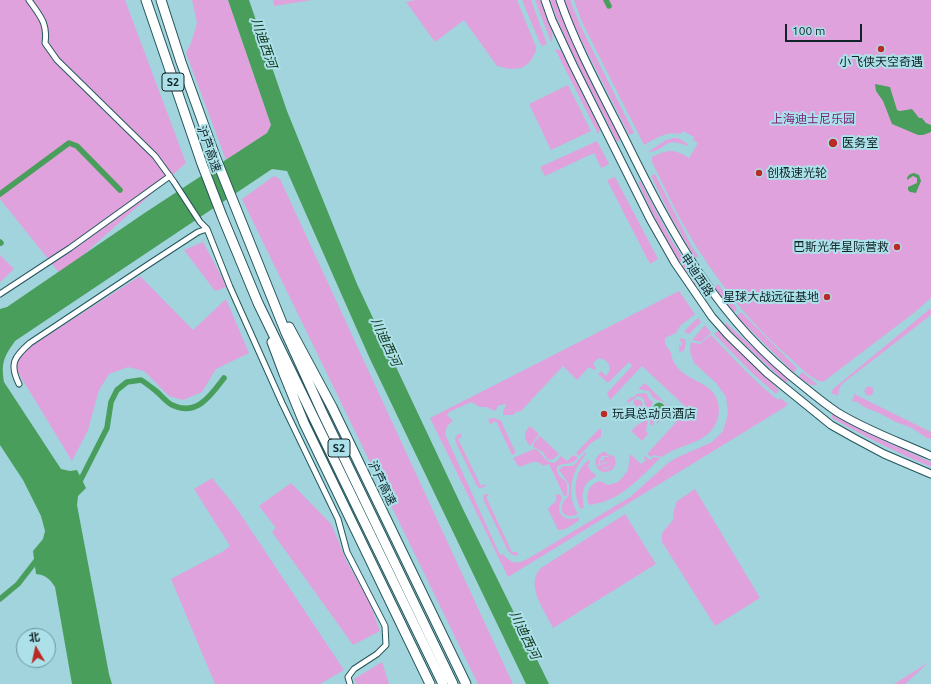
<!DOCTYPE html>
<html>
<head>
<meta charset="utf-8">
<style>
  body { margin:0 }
  #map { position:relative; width:931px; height:684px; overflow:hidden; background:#a1d4dc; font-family:Ubuntu,"Noto Sans SC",sans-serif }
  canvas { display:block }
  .north { position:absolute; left:16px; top:628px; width:40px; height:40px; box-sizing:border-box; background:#ade1e9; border:1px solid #6e959c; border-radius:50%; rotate:351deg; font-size:11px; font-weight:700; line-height:16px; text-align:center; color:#102428 }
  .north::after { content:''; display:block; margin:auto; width:14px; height:18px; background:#b92b24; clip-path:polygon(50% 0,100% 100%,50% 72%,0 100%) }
  .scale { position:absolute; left:785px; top:24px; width:77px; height:18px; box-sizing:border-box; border:2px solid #102428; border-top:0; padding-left:5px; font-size:12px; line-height:14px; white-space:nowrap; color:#102428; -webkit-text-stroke:3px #ade1e9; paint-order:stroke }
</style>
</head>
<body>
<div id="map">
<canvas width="931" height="684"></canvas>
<div class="north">北</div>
<div class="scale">100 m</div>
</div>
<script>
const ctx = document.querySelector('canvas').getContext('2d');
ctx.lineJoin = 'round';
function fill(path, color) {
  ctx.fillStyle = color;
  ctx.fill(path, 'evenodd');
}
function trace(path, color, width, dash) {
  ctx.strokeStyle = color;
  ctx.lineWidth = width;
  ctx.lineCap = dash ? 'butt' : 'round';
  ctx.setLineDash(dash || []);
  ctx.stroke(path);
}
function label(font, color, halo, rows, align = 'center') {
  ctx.font = font + ' Ubuntu,"Noto Sans SC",sans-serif';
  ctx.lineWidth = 4;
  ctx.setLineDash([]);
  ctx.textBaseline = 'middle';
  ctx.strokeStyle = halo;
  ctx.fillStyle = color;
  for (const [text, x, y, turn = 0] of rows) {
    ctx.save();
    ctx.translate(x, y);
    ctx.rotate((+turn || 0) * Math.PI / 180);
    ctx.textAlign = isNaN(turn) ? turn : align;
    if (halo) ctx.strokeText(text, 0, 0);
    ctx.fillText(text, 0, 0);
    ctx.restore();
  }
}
const green = new Path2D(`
  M0 0H125L186 163 61 275 0 199Z
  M192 0H228L271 125 267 133 226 160 186 53 191 43 197 23Z
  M273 0H312L274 6Z
  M415 0H517L536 47V51L530 62 522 68 510 69 497 66 464 20 435 42 406 2Z
  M522 0H531L547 44 542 46 539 41Z
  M535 0H540C544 10 557 32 551 42Z
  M550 0H555L564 22 621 139 617 142C594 95 567 49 550 0Z
  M564 0H570L581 27 634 133 629 135 571 20Z
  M574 0H931V298L915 312 823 382C810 379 799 366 789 357 752 325 722 287 696 246 679 219 666 190 652 162V157C668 150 672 148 689 158L698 143 693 140 694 137 683 131 681 134C667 131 656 138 644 145L582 22Z
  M555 49 562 51 599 126 600 130 598 134Z
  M568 85 591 131 551 150 529 104Z
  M673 138H678L688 144 687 146C664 135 666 151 648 152L666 140Z
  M597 141 609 164 601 168 594 153 545 176 540 167Z
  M655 174 691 245 698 256 695 258 672 219 651 176Z
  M274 176 280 179 513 684H478L242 199Z
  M615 177 658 259 650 264 607 180Z
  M640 181 673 243 704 288 700 291C675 258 654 220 638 182Z
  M203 242 227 287 215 291 184 250Z
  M0 255 14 269 0 282Z
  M140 276 193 330 226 299 249 353 216 369 202 392 183 400 169 396 144 371 128 367 109 374 99 390 88 430 72 461 16 369 18 358 25 350Z
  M718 284 737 309 734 312 714 288Z
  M679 291 695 314 680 326 676 333 665 338C664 344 667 346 670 351 672 355 671 353 672 357 673 362 678 369 682 372 689 378 705 384 711 390 723 403 721 422 708 434 695 445 676 446 662 457L654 455 651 457 647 454 688 409 642 366 610 400 607 393 632 366 629 362 608 383 598 374 601 371 606 376C613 368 609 360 599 358L593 363 596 368 594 370 589 367 577 380 563 366 520 412 517 411 513 415H503V413L506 404H503V405H499L495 411 486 407H480L471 402 449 412 447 415 453 421 447 426 445 434 500 555 503 554C513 566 519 564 531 557L630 497 668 463 676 458 712 442 723 431 728 414 726 397 716 383 694 363 690 352 691 342 700 344 711 335C733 358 753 380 778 400L780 398 788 404 785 407 508 577 430 418Z
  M931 308V315L842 384 839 389 838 396 831 393 833 389Z
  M741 312 797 368 794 373 736 316Z
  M698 318 701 322 689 334 684 332 690 325Z
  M726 323 789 379 786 383 726 327 725 325Z
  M705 325 711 333 701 342 692 340Z
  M719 330 779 390 776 394 753 374 714 334Z
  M680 338 686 340 684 351 679 352V345L682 346V342L680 341Z
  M802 372 817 384V385H811L798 377Z
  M645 383 672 410 657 424V418L663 417 666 413V404C658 397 655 404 649 391L638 389Z
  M864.5 391a4.5 4.5 0 1 1 9 0a4.5 4.5 0 1 1-9 0Z
  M644 393 647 394 649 399 653 402C651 407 648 412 654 416V423L652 426 650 424C651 417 650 416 646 410L644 399 638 396C634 398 632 401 628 403L627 401 631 397 632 398 637 394Z
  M854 394 931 432V439L925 437 912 428 896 422 877 412 866 408 857 402 852 401Z
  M635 399 640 400 642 402 643 411 648 418 646 431 648 434 642 441 631 431 637 425 643 422 644 418 641 414H636L637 407 633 403Z
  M832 413H834L874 436 931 462V467C897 453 864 436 832 418Z
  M495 418 501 421 516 453 512 455 496 421 490 424 488 419Z
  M530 426 539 434 530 446C524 439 523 433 530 426Z
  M599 429H601V437L591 443 579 456 576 453Z
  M460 433 462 437 458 439 481 486 485 484V487L479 488 477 486 456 443 455 437Z
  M540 436 559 454C555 458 553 461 547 459L543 452 533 447 534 442Z
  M534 449C546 453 540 461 555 463L561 456 567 461 573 455 577 457V459C575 461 574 462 571 463 566 465 553 462 558 473 559 477 564 479 567 483V495L566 496H564L549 464 543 466C536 457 528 465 519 467L513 458Z
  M603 452H606L607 454 612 456 613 455C622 467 606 479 596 467L600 465 604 469 609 468 612 462 608 456H602L599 460V464L596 466C594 460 597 455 603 452Z
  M585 453H587C572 470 565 493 578 514 568 519 558 515 563 502 565 499 568 498 569 494V484L559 470 563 466H573Z
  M630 454 641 464 646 460 644 458 645 456 650 460 654 457 660 458C646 473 625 494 606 501 601 503 596 503 591 505L588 503C586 492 589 484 600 481L608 485 618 482 622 478 628 470Z
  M604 457 602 459 603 462 600 464V461L604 457H608L612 461 611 465 607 468 602 467 600 465 603 463 606 464 609 462 604 463 603 461Z
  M589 460 590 462 588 466 592 473 593 472 596 476V477C582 482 581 495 584 507L581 509C572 495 574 469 589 460Z
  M212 478 235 506 344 670 320 684H215L171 579 222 552 230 546 194 489Z
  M291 483 331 524 338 540 346 560 370 603 380 631 353 645 272 532 276 528 259 506Z
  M695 489 760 598 715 626 662 542V533L673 520 674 510 677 501Z
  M486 494 489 495 486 497 512 552H517L518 554 517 556 511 554 507 549 484 501 483 495Z
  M560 494 562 498C561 501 559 504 559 507 559 519 570 521 579 517L578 521C572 525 565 531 558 530L548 509C551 503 558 504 556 495Z
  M625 514 656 564 553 628C545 611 524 584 541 568Z
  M382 662 389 684H357L354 679Z
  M929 662 905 684H894Z`);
const water = new Path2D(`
  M228 0H249L287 111 357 284 462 507 549 684H526L370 359 287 171 272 169 15 341C4 357 1 362 4 382L61 469 70 471 77 470 86 488 78 496 77 505 109 674 112 684H72L55 587C50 579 46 575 36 574L33 551 43 539 45 531 41 516 23 480 0 445V309L7 307 146 212 267 133 271 125Z
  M875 84 890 87 897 110 900 111 912 109 919 118H922L926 123 931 125V132L923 135H918L892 124 883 101 876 91Z
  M914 173 919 175 921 181 916 193 910 192 908 190V187L917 183V178L913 176 907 180C907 176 909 174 914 173Z
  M653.5 408a5.5 5.5 0 1 1 11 0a5.5 5.5 0 1 1-11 0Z`);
const canal = new Path2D(`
  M606 0 609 6
  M0 194 69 143 77 146 120 190
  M0 242 1 243
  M78 485 107 428 111 402 117 390 127 382 141 380C146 383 151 387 156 391 161 395 166 402 172 405 197 417 211 395 224 378
  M0 599 18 584 39 557`);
const street = new Path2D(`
  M29 0C40 16 48 23 45 43L57 60 155 156 174 182 200 222 207 229 230 287 282 403 338 519 347 552 385 626 386 645 377 654 354 669 348 677 350 684
  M0 294 70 248 170 176
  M19 384C9 364 14 357 30 343L146 266 198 232 207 229`);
const secondary = new Path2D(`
  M545 0 552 20 573 65 650 219 675 263 712 317 728 335 767 373 831 425 854 438 884 454 931 474
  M560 0C577 49 603 95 626 141 673 236 717 319 803 386 814 395 825 404 837 412 866 430 900 442 931 456`);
const highway = new Path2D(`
  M146 0 202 164 222 216 258 303 443 684
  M161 0 181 62 215 156 286 333 322 412 453 684
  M289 327 332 407 466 684
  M272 342 284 374 304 423 430 684`);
const markers = [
  [881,49,4,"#b92b24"],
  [833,143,5,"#b92b24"],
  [759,173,4,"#b92b24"],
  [897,247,4,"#b92b24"],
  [827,297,4,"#b92b24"],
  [604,414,4,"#b92b24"]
];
const shields = [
  [173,82,22],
  [339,448,22]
];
const shieldNames = [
  ["S2",173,82],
  ["S2",339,448]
];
const poiNames = [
  ["小飞侠天空奇遇",881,62,"center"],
  ["医务室",842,143],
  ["创极速光轮",767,173],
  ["巴斯光年星际营救",889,247,"right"],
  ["星球大战远征基地",819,297,"right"],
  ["玩具总动员酒店",612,414]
];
const parkNames = [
  ["上海迪士尼乐园",813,119]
];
const streetNames = [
  ["沪芦高速",209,149,70],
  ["申迪西路",697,275,56],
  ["沪芦高速",382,483,64]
];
const waterNames = [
  ["川迪西河",264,43,71],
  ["川迪西河",386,342,65],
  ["川迪西河",525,635,64]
];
fill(green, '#e0a2dd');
fill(water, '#4a9e5b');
trace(canal, '#4a9e5b', 5.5);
trace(street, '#25565d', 7);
trace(secondary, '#25565d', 9);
trace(highway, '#25565d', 11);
trace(street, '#fff', 5);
trace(secondary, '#fff', 7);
trace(highway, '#fff', 9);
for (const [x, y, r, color] of markers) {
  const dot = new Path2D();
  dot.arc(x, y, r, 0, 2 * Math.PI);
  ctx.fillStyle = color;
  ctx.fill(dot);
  trace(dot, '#ade1e9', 1.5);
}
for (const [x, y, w] of shields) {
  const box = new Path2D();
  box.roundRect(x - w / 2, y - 9, w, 18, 3);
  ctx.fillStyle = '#ade1e9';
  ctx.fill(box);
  trace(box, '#102428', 1);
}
label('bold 11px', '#102428', null, shieldNames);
label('12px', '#102428', '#ade1e9', poiNames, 'left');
label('12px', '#7a2379', '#ade1e9', parkNames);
label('12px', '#102428', '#ade1e9', streetNames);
label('italic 13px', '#123519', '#ade1e9', waterNames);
</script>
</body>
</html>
